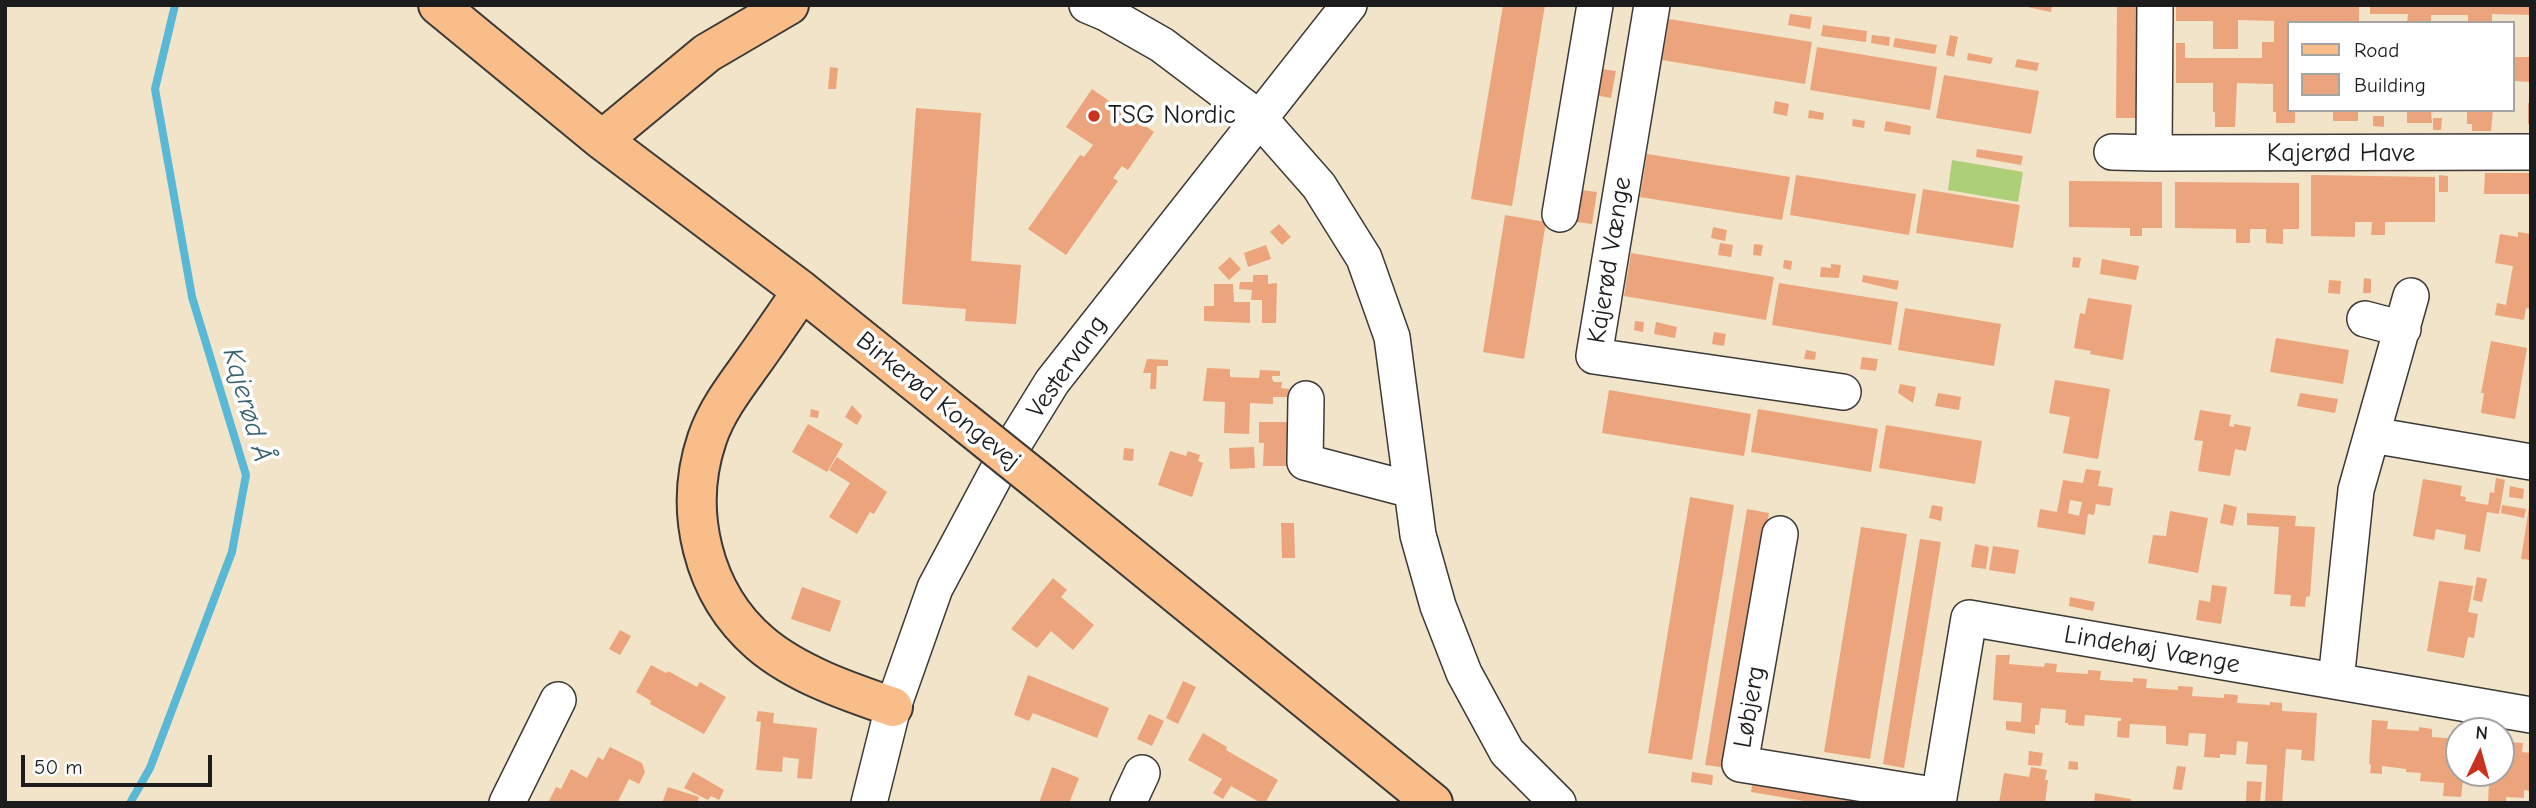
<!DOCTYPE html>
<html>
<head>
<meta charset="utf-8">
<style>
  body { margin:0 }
  #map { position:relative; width:2536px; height:808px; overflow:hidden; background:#f2e4c9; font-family:"Comic Neue",sans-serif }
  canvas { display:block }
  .frame { position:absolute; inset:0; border:7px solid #1c1c1c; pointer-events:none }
  .legend { position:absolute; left:2287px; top:21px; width:228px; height:91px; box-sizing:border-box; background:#fff; border:2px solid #a4a4a4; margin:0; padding:9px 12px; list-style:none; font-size:21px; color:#1c1c1c }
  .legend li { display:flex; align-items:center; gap:14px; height:35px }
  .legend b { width:35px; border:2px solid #a4a4a4 }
  .north { position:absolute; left:2445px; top:717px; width:70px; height:70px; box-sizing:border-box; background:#fff; border:2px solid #a4a4a4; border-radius:50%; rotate:5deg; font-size:19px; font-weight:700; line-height:28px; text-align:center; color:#1c1c1c }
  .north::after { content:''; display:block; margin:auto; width:24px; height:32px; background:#c8321e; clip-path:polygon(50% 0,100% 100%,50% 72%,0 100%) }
  .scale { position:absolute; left:21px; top:755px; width:191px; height:32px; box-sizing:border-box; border:4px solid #1c1c1c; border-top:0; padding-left:9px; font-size:21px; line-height:24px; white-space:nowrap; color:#1c1c1c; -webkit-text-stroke:5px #fff; paint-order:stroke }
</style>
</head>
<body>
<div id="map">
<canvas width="2536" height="808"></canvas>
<div class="frame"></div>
<ul class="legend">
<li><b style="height:9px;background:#f8bd89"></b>Road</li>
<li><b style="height:19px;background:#eba47b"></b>Building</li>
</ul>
<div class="north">N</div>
<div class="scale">50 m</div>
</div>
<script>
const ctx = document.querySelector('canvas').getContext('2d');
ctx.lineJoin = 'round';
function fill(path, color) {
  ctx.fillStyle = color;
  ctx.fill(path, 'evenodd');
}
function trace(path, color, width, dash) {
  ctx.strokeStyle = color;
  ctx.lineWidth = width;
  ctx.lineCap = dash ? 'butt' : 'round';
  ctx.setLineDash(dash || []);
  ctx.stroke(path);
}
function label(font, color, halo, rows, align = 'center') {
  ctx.font = font + ' "Comic Neue",sans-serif';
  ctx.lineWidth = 7;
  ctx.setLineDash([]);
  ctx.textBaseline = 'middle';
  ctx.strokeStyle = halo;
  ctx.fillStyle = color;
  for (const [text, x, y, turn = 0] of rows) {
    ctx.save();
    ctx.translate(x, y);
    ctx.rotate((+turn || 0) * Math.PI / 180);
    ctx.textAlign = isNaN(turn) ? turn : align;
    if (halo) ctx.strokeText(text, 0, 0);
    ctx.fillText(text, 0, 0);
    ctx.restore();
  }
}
const green = new Path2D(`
  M1952 160 2023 172 2018 202 1948 190Z`);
const stream = new Path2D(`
  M130 803 150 768 232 552 246 475 192 297 155 89 175 5`);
const building = new Path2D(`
  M1503 5H1545L1512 206 1471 199Z
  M2018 5H2052L2051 12Z
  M2117 5H2138V118H2116Z
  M2176 5H2359V23H2289V110H2295V123H2276V112H2273V84L2237 83 2235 127H2215V112H2213V83H2176V43H2185V58H2262V42H2274V21L2238 20V49H2213V21H2176Z
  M2370 5H2531V15L2492 14V23H2468V15H2431V23H2407L2408 14H2370Z
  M1790 14 1812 17 1810 29 1788 25Z
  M1669 19 1812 42 1805 84 1662 60Z
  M1823 25 1867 31 1866 42 1821 36Z
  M1872 35 1890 37 1889 46 1871 43Z
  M1950 35 1958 37 1954 57 1946 55Z
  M1895 38 1937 45 1935 54 1893 47Z
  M1817 47 1937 67 1930 110 1810 90Z
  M1968 53 1993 58 1991 64 1967 60Z
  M2513 57H2531V82L2513 81Z
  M2017 59 2039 63 2037 71 2015 67Z
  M830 67 838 68 836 89H828Z
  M1594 68 1616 71 1611 98 1589 94Z
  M1944 75 2039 91 2031 134 1936 118Z
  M1092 89 1154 132 1128 170 1122 166 1113 178 1118 181 1066 255 1028 229 1080 155 1084 157 1093 145 1066 127Z
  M1775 101 1789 104 1787 116 1773 113Z
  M2528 103H2531V124H2528Z
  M916 108 981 113 971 261 1021 265 1016 324 965 321 966 309 902 304Z
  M1809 110 1824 113 1823 120 1808 118Z
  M2333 110H2358V121H2333Z
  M2407 110H2431L2432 123H2407Z
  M2467 110H2493L2491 131H2472V124H2467Z
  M2373 116H2384V127L2373 126Z
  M2433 118H2442L2441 130H2433Z
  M1853 119 1865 121 1864 128 1852 126Z
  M1886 121 1911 126 1910 135 1884 131Z
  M1977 149 2023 156 2021 165 1976 157Z
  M1647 154 1790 177 1782 220 1640 197Z
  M2485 173H2531V194H2484Z
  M1796 175 1916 194 1909 235 1790 215Z
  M2311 175 2435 177V222H2385V235H2371L2372 222H2355V237L2311 236Z
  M2439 175 2448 176V192H2439Z
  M2069 181 2162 182V228H2142V236H2130V228L2069 227Z
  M2175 182 2299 183V229H2283V244L2266 243V229H2250V243H2236V229L2175 228Z
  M1566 188 1597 192 1592 224 1561 220Z
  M1923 189 2020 205 2013 248 1916 233Z
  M1505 215 1546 222 1524 359 1483 352Z
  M1279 224 1291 237 1282 245 1270 232Z
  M1713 227 1727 230 1725 241 1711 238Z
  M2518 232 2531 234V309L2526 308 2524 320 2495 315 2497 303 2506 305 2513 266 2495 263 2500 234 2518 237Z
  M1720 243 1733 245 1731 257 1718 255Z
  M1754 244 1763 245 1761 256 1753 255Z
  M1266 245 1271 259 1248 267 1244 253Z
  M1631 253 1774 277 1766 320 1624 296Z
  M1230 257 1241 269 1229 280 1218 268Z
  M2073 257 2081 258 2079 268 2072 267Z
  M2102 259 2139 266 2136 280 2100 274Z
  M1784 260 1792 261 1791 270 1783 268Z
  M1831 264 1841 265 1839 278 1820 277 1821 267 1831 268Z
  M1253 275H1268V284L1277 283 1276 323H1262V300H1251L1252 290 1239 289 1240 282H1253Z
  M1863 275 1899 281 1897 290 1862 282Z
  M2364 278 2371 279V293H2363Z
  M2329 280 2341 281 2340 294 2328 293Z
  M1779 283 1898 302 1891 345 1772 325Z
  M1214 284H1233L1234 302H1250V323L1204 321V306H1214Z
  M2088 298 2132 305 2123 360 2090 354 2091 351 2074 348 2080 313 2085 314Z
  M1905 308 2001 324 1994 366 1898 350Z
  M1635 321 1644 322 1643 332 1634 330Z
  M1656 322 1677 327 1675 338 1654 334Z
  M1714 332 1726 334 1724 346 1712 344Z
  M2276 338 2349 350 2343 384 2270 372Z
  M2491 341 2527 348 2515 419 2481 413 2484 393H2481Z
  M1806 350 1816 352 1815 360 1804 359Z
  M1862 357 1878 359 1876 371 1860 369Z
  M1147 359 1168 360V366H1157L1156 389H1150L1151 373H1143Z
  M1207 368 1230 369V377L1259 378 1260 370 1280 371V376H1272V379L1274 382H1282L1281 388 1289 389 1288 397H1273V404L1250 403 1249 434 1224 433 1225 402 1203 401Z
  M2055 380 2110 389 2098 459 2063 453 2070 417 2049 413Z
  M1900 384 1916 387 1913 403 1898 393Z
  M1609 390 1751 414 1744 456 1602 433Z
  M1938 393 1961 397 1959 410 1935 406Z
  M2300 393 2338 399 2335 413 2297 406Z
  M852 405 862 416 857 425 845 417Z
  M811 409 819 411 818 418 810 417Z
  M1758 409 1878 429 1871 472 1751 452Z
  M2200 410 2231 415 2229 426 2234 427V424L2251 427 2246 451 2235 449 2230 476 2198 471 2203 441 2194 440Z
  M1259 422H1291V444L1287 443V466H1263L1264 443H1259Z
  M808 424 843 444 827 472 792 452Z
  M1886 425 1982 441 1975 484 1879 468Z
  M1254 447 1255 468 1230 469 1229 448Z
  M1124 448 1134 449 1133 461 1123 460Z
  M1170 451 1186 456 1188 451 1200 455 1198 461 1203 463 1192 497 1158 485Z
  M837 457 887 492 874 514 870 512 857 534 829 517 850 483 829 470Z
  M2086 469 2101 471 2098 486 2113 488 2110 506 2096 504 2094 515 2088 514 2085 535 2037 527 2040 509 2057 512 2063 480 2083 483ZM2070 500 2082 502 2079 516 2068 513Z
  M2496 478 2505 480 2499 514 2487 512 2480 552 2464 549 2466 535 2436 529 2434 540 2413 536 2423 479 2462 486 2460 496 2466 497 2465 501 2488 505 2490 492 2494 493Z
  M2510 486 2524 489 2523 499 2509 497Z
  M1690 497 1734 505 1692 760 1648 753Z
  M2224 504 2237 507 2233 526 2220 523Z
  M1932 505 1943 507 1941 521 1929 518Z
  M2502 505 2526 509 2524 518 2501 513Z
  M2529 507H2531V560L2521 559Z
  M1747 509 1769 513 1727 768 1705 765Z
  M2170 511 2208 518 2198 573 2148 563 2153 535 2166 536Z
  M2247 513 2296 516 2295 526 2315 527 2310 596 2306 597 2305 607 2290 606 2291 595 2274 594 2279 527 2247 525Z
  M1281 523H1294L1295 558H1282Z
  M1861 527 1907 534 1870 759 1824 752Z
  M1920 539 1941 542 1904 768 1883 764Z
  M1975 544 1989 547 1986 569 1971 567Z
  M1993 546 2019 550 2015 574 1989 570Z
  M2477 577 2487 579 2482 602 2473 600Z
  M1053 578 1067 590 1061 597 1094 625 1073 650 1051 631 1037 648 1011 629Z
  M2439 581 2473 586 2468 612 2478 614 2474 638 2468 637 2464 658 2427 651Z
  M2212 585 2227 587 2221 624 2196 620 2199 600 2210 602Z
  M802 587 841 601 830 632 791 619Z
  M2070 597 2095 602 2093 611 2069 606Z
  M620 630 631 636 620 655 609 649Z
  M1996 655H2010L2009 664 2044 667 2045 663 2057 664 2056 672 2088 674V670L2101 671 2100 680 2133 682V678L2147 679 2146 688 2178 690V686L2193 687 2192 696 2224 698V694L2238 695 2237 703 2270 705V702L2282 703V711L2317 713 2314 761 2301 760 2302 750 2286 749 2282 803H2265L2267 765 2246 764 2248 742 2237 741 2236 755 2220 754V758L2204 757 2206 734 2189 733 2188 746 2166 744V726L2130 724 2129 738 2117 737 2118 721H2121V718L2085 715 2084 726 2068 725V723H2065L2066 710 2041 708 2039 725H2035V734L2006 730V721L2021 722 2022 703 1993 700Z
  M651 665 666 673 668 671 697 687 700 682 726 697 704 734 650 704 651 701 636 692Z
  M1028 675 1109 708 1097 738 1033 713 1029 721 1014 715Z
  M1183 681 1196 687 1178 724 1166 718Z
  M758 711 774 713 773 723 817 728 812 779 797 778 799 759 783 757 782 772 756 770 761 722 756 721Z
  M1149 714 1164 721 1152 746 1137 739Z
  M2372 720 2388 721 2387 729 2419 731V727L2432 729V737L2459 739V773H2501V746L2507 747V742L2523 743 2522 752 2531 753V791L2524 790V798L2506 797V803H2488L2489 782 2463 780 2461 797 2443 796 2444 783 2420 781 2421 773 2406 772V769L2382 766V774L2370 773 2371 765 2369 764Z
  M1203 733 1227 747 1226 750 1278 780 1265 803H1261L1231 786 1223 799 1213 793 1222 779 1188 760Z
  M610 747 642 763 645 772 639 784 629 779 617 803H548L556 787 561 789 571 769 587 778 598 757 603 760Z
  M2029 751 2043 753 2041 766 2028 765Z
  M2069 761 2078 762V770L2068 769Z
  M2177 766 2186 767 2182 790 2173 789Z
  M1052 767 1079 778 1069 803H1039Z
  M2031 767 2047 770 2045 780H2048L2045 803H1999L2004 773 2029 777Z
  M693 772 724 790 719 800 711 796 708 800 684 788Z
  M1692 772 1713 775 1712 785 1691 782Z
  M1754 774 1904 803H1816L1751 792Z
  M2247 781 2262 782 2260 801H2246Z
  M668 787 699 797 697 803H662Z
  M2095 793 2131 799V803H2094Z`);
const minor = new Path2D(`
  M1087 5 1106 13 1162 45 1260 119 1319 186 1364 258 1392 337 1418 535 1438 606 1464 673 1507 752 1558 803
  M1652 5 1594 356 1843 392
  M2155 5 2154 153 2529 152
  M2112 152 2154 153
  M1560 214 1595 5
  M2365 319 2403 329
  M1306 399 1305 462 1412 490
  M2372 435 2531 462
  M1780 534 1740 764 1939 796
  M2336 681 2356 490 2411 296
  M507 803 558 700
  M869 803 893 707 935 588 999 468 1052 382 1349 5
  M1128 803 1142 773
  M1938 803 1969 618 2531 715`);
const major = new Path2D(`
  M438 5 602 140 802 291 962 420
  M602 140 707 53 789 5
  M802 291C785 316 768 341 750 366 734 388 716 412 707 439 683 510 702 593 760 643 796 674 849 692 893 707
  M1043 485 1433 803`);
const majorBridge = new Path2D(`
  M962 420 1043 485`);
const markers = [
  [1094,116,7,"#c8321e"]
];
const poiNames = [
  ["TSG Nordic",1108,116]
];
const streetNames = [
  ["Kajerød Have",2341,154],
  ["Kajerød Vænge",1610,260,-81],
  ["Vestervang",1067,367,-55],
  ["Birkerød Kongevej",938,401,39],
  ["Lindehøj Vænge",2152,650,10],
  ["Løbjerg",1750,707,-80]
];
const waterNames = [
  ["Kajerød Å",247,405,74]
];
fill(green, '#adcf78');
trace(stream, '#58b8d6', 8);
fill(building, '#eba47b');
trace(minor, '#3c3a36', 38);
trace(major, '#3c3a36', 42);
trace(minor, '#fff', 35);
trace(major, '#f8bd89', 38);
trace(majorBridge, '#3c3a36', 42, []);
trace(majorBridge, '#f8bd89', 38);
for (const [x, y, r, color] of markers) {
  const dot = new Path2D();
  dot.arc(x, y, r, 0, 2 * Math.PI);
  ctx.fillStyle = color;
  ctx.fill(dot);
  trace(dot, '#fff', 2.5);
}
label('26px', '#1c1c1c', '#fff', poiNames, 'left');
label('26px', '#1c1c1c', '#fff', streetNames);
label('italic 28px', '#376270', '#fff', waterNames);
</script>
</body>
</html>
